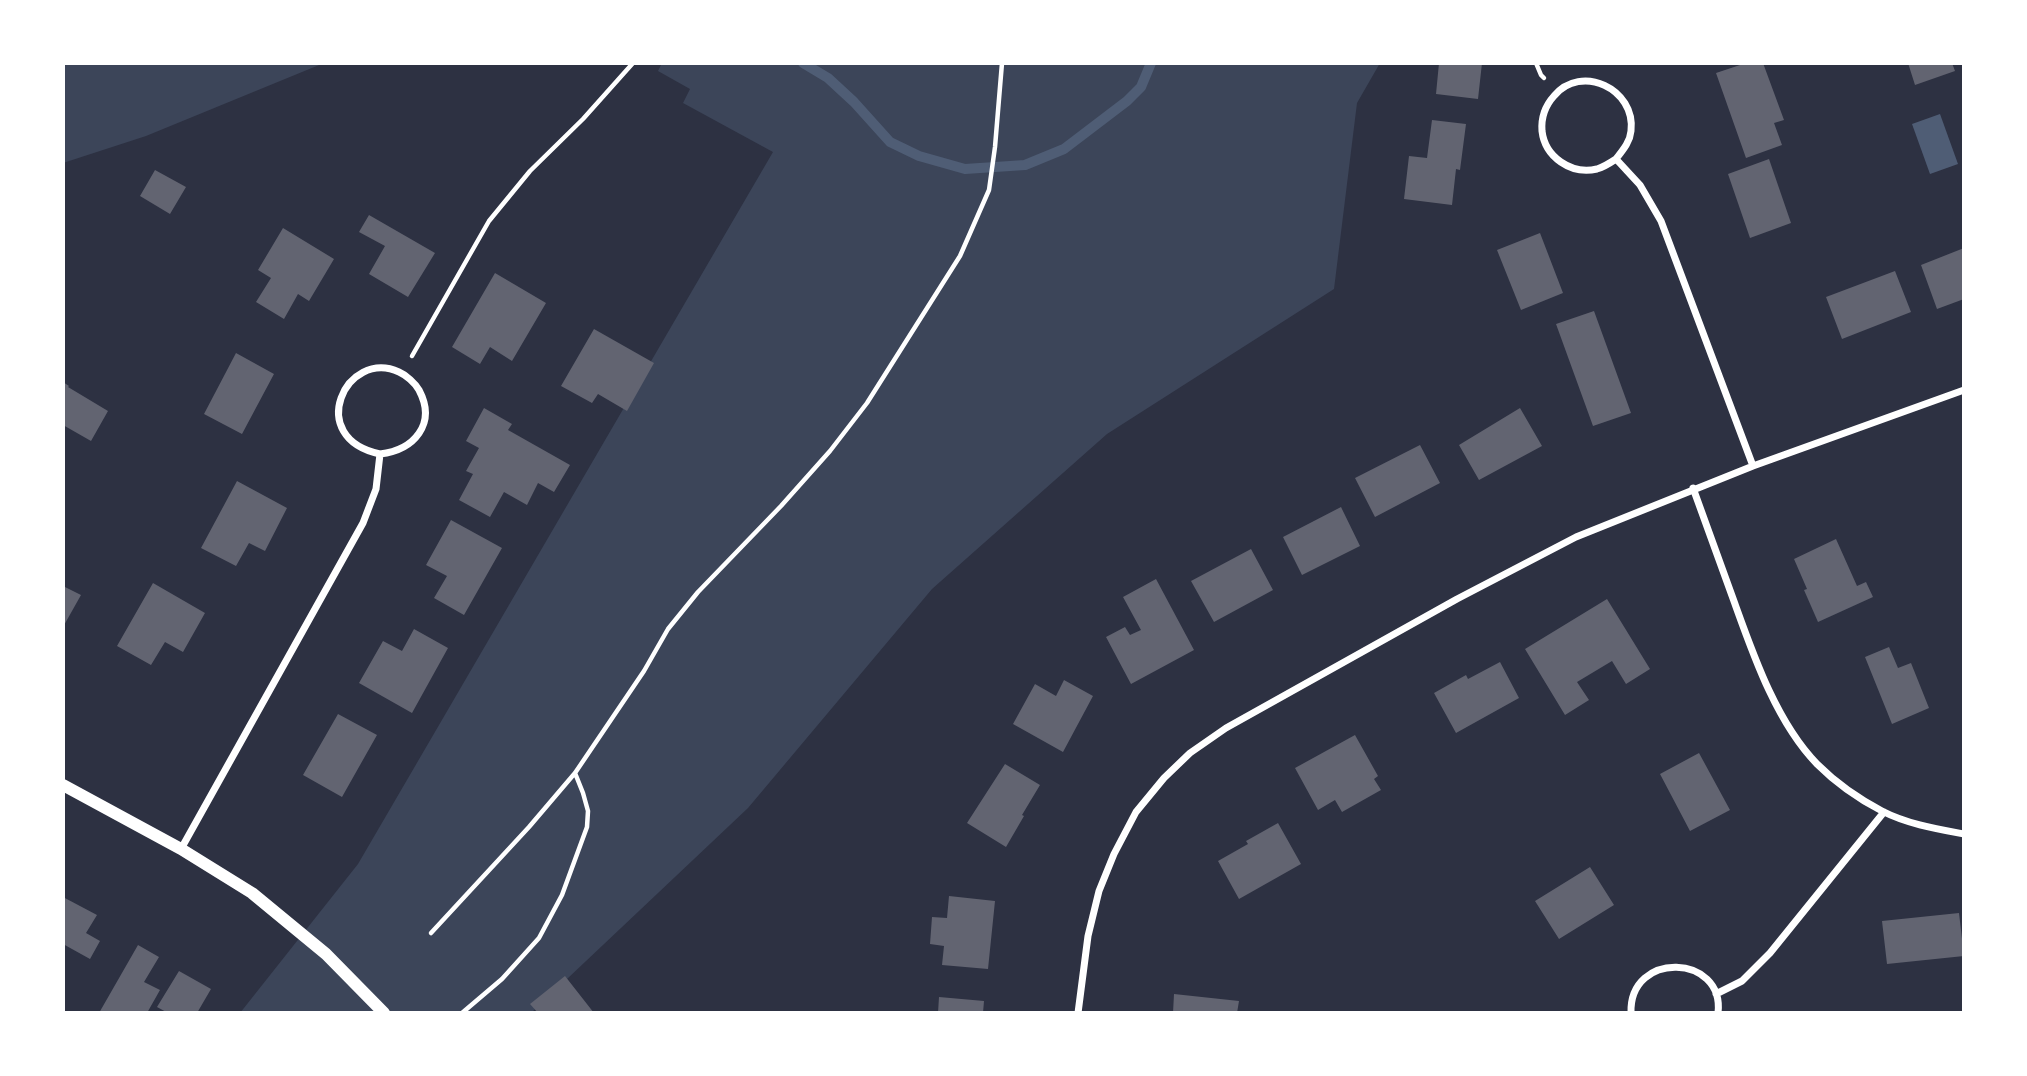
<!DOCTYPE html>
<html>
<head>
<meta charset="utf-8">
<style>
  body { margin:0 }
  #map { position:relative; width:2027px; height:1076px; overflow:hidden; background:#2d3142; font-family:"Asap Condensed",sans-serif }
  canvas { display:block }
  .frame { position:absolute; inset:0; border:65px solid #fff; pointer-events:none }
</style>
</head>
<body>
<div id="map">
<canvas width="2027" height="1076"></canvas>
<div class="frame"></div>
</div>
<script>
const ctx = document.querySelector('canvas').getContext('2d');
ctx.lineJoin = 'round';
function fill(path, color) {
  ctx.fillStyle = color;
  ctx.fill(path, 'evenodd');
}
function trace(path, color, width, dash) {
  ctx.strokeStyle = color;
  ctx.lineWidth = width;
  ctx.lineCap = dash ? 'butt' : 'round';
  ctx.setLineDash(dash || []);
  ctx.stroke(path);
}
const green = new Path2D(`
  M63 63H324L146 136 63 163Z
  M662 63H1380L1357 103 1334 289 1107 434 932 589 748 808 531 1013H240L358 864 773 152 683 103 690 89 658 71Z`);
const water = new Path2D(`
  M1940 114 1958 164 1930 174 1912 124Z`);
const stream = new Path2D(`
  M803 63 828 78 854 102 890 142 919 156 965 169 1025 165 1064 149 1127 101 1141 87 1151 63`);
const building = new Path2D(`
  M1439 63H1482L1478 99 1436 94Z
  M1746 63H1763L1784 120 1774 123 1782 145 1746 158 1716 73Z
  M1908 63H1952L1955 71 1915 85Z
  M1432 120 1466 124 1460 170 1456 169 1452 205 1404 199 1409 156 1427 158Z
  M1769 159 1791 223 1750 238 1728 174Z
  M155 170 186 187 170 214 140 196Z
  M369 215 435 253 408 297 369 274 385 246 359 232Z
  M283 228 334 259 309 301 298 294 284 319 256 302 271 278 258 270Z
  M1540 233 1563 293 1521 310 1497 250Z
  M1964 248V299L1937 309 1921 265Z
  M1895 271 1911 312 1842 339 1826 297Z
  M495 273 546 303 512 361 490 347 480 364 452 347Z
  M1594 311 1631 413 1593 426 1556 324Z
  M594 329 654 363 627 411 598 394 592 403 561 386Z
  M236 353 274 374 242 434 204 414Z
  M63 382 69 386 68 387 108 411 91 441 63 425Z
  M484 408 512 424 508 430 570 465 554 492 538 483 527 505 504 492 490 517 459 500 473 474 466 471 479 448 466 441Z
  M1520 408 1542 446 1479 480 1459 445Z
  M1420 445 1440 483 1375 517 1355 478Z
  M237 481 287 508 265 551 249 543 236 566 201 548Z
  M1341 507 1360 546 1302 575 1283 537Z
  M451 520 502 548 464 615 434 598 447 576 426 565Z
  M1836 539 1857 586 1866 582 1873 597 1818 622 1804 590 1807 589 1794 559Z
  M1251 549 1273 590 1214 622 1191 581Z
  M1156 579 1194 650 1131 684 1106 637 1125 627 1130 635 1141 630 1123 597Z
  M153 583 205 613 183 652 165 642 151 665 117 646Z
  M63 586 81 595 63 627Z
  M1607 599 1650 669 1626 684 1612 661 1577 682 1589 700 1565 715 1525 649Z
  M414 629 448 648 412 713 359 683 383 641 402 651Z
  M1889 647 1898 668 1911 663 1929 708 1892 724 1865 657Z
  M1500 662 1519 698 1456 733 1434 693 1466 675 1468 679Z
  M1064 680 1093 696 1063 752 1013 724 1035 684 1056 696Z
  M338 714 377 735 342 797 303 775Z
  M1355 735 1378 776 1374 779 1381 790 1342 812 1335 800 1318 810 1295 768Z
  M1699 753 1730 810 1690 831 1660 774Z
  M1005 764 1040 785 1022 815 1024 816 1006 847 967 823Z
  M1278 823 1301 864 1239 899 1218 861 1248 844 1246 841Z
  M1590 867 1614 905 1559 939 1535 901Z
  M949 896 995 901 988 969 942 965 944 946 930 944 932 917 947 918Z
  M63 897 97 915 86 933 100 941 90 959 63 944Z
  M1959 913 1964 956 1887 964 1882 921Z
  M138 945 159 957 144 982 160 990 147 1013H99Z
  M179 971 211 989 197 1013H168L157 1007Z
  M565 976 594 1013H538L530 1004Z
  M1174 994 1239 1001 1237 1013H1173Z
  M939 997 984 1001 983 1013H938Z`);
const path = new Path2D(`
  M1536 63 1541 75 1544 78
  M412 356 489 221 530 171 583 119 633 63
  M431 933 529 827 575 773 644 671 668 629 698 592 781 506 830 451 867 403 960 256 989 190 995 147 1002 63
  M462 1013 502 979 539 938 562 895 587 827 588 811 583 793 575 773`);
const minor = new Path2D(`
  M1616 159C1623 150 1630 142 1631 131 1636 89 1581 63 1554 96 1545 106 1541 118 1542 131 1545 157 1571 175 1597 169 1604 167 1610 163 1616 159L1640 185 1661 221 1753 466
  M1693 488C1707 527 1721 565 1735 604 1754 657 1777 723 1817 764 1836 783 1859 799 1882 811 1907 824 1937 829 1964 834
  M181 849 363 523 376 489 380 454C414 450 437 424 419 390 415 383 406 375 399 372 346 348 304 438 380 454
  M1716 994 1742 981 1770 953 1884 812
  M1078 1013 1088 936 1099 891 1114 854 1136 812 1164 778 1190 753 1226 728 1457 599 1576 537 1753 466 1964 390
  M1631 1013C1629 950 1725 954 1718 1013`);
const tertiary = new Path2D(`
  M63 785 181 849 252 893 326 954 384 1013`);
fill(green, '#3c4559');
fill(water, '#4f5d75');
trace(stream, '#4f5d75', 10);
fill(building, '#626471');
trace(path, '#fff', 4.5);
trace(minor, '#fff', 7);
trace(tertiary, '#fff', 12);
</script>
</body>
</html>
